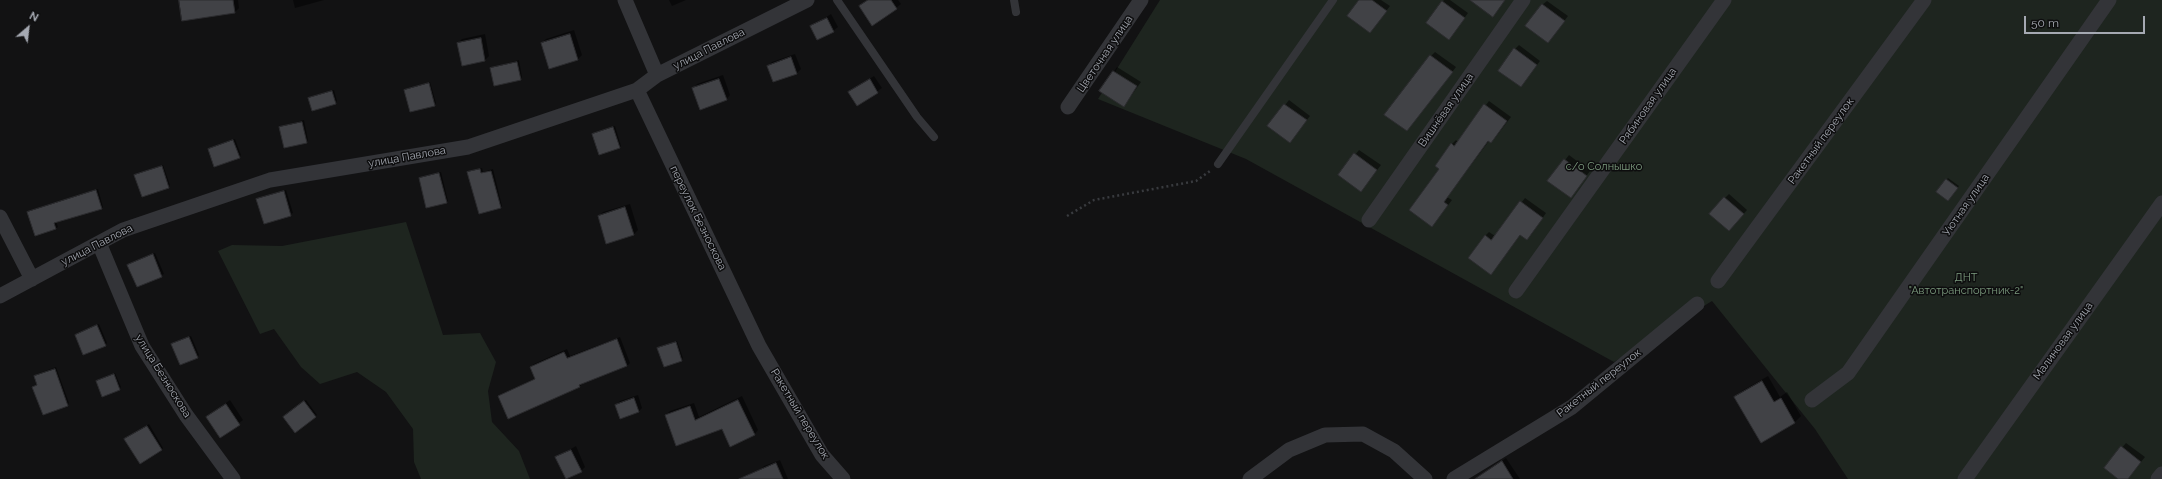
<!DOCTYPE html>
<html>
<head>
<meta charset="utf-8">
<style>
  body { margin:0 }
  #map { position:relative; width:2162px; height:479px; overflow:hidden; background:#121213; font-family:Raleway,sans-serif }
  canvas { display:block }
  .north { position:absolute; left:8px; top:8px; width:40px; height:40px; -webkit-text-stroke:3px #0d0d0e; paint-order:stroke; rotate:28deg; font-size:11px; font-weight:700; line-height:16px; text-align:center; color:#a5a9b2 }
  .north::after { content:''; display:block; margin:auto; width:14px; height:18px; background:#a5a9b2; clip-path:polygon(50% 0,100% 100%,50% 72%,0 100%) }
  .scale { position:absolute; left:2024px; top:16px; width:121px; height:18px; box-sizing:border-box; border:2px solid #a5a9b2; border-top:0; padding-left:5px; font-size:12px; line-height:14px; white-space:nowrap; color:#a5a9b2; -webkit-text-stroke:3px #0d0d0e; paint-order:stroke }
</style>
</head>
<body>
<div id="map">
<canvas width="2162" height="479"></canvas>
<div class="north">N</div>
<div class="scale">50 m</div>
</div>
<script>
const ctx = document.querySelector('canvas').getContext('2d');
ctx.lineJoin = 'round';
function fill(path, color) {
  ctx.fillStyle = color;
  ctx.fill(path, 'evenodd');
}
function trace(path, color, width, dash) {
  ctx.strokeStyle = color;
  ctx.lineWidth = width;
  ctx.lineCap = dash ? 'butt' : 'round';
  ctx.setLineDash(dash || []);
  ctx.stroke(path);
}
function label(font, color, halo, rows, align = 'center') {
  ctx.font = font + ' Raleway,sans-serif';
  ctx.lineWidth = 3;
  ctx.setLineDash([]);
  ctx.textBaseline = 'middle';
  ctx.strokeStyle = halo;
  ctx.fillStyle = color;
  for (const [text, x, y, turn = 0] of rows) {
    ctx.save();
    ctx.translate(x, y);
    ctx.rotate((+turn || 0) * Math.PI / 180);
    ctx.textAlign = isNaN(turn) ? turn : align;
    if (halo) ctx.strokeText(text, 0, 0);
    ctx.fillText(text, 0, 0);
    ctx.restore();
  }
}
const green = new Path2D(`
  M1160 0H2162V479H1848L1815 429 1712 301 1614 362 1246 159 1098 99Z
  M406 222 443 335 480 333 496 362 488 391 492 422 519 451 530 479H421L414 462 413 429 386 392 357 372 320 384 301 367 274 329 260 334 218 251 232 245 282 246Z`);
const shadow = new Path2D(`
  M180 0H238L239 8 235 12Z
  M293 0H324L295 8Z
  M669 0H686L672 6Z
  M867 0H898L901 4 896 8 860 6Z
  M1361 0H1381L1390 6 1370 32Z
  M1444 0H1450L1468 13 1452 35 1427 23Z
  M1547 1 1568 16 1548 42 1542 5Z
  M831 14 838 27 833 31 812 26Z
  M574 30 582 55 578 59 542 43 546 39Z
  M485 34 489 56 485 60 463 65 458 43 462 39Z
  M1519 45 1540 61 1521 86 1515 49Z
  M1435 52 1456 67 1407 130 1431 56Z
  M795 54 801 69 797 73 774 81 768 66 772 62Z
  M519 60 522 77 520 79 491 68Z
  M1117 67 1141 82 1124 106 1101 91Z
  M723 75 730 95 726 100 693 89 697 84Z
  M874 76 882 88 857 105 849 92Z
  M430 82 436 103 434 105 405 90Z
  M334 90 337 101 335 103 309 99Z
  M1289 100 1310 116 1290 141 1269 126Z
  M1489 101 1511 117 1495 138 1491 142 1489 141 1447 197 1452 200 1432 226 1441 169 1452 144 1456 140 1458 142Z
  M304 120 308 140 306 142 280 127Z
  M615 126 621 146 619 147 593 134Z
  M235 139 241 155 239 157 209 149Z
  M1359 150 1381 165 1361 191 1339 175Z
  M1569 155 1590 171 1574 193 1549 181Z
  M163 165 170 185 168 187 136 176Z
  M482 168 483 172 493 169 502 206 500 208 469 172Z
  M441 172 448 201 446 202 420 178Z
  M1948 178 1959 186 1949 198 1937 191Z
  M98 189 103 207 101 209 56 221 58 227 56 228 28 212Z
  M286 190 293 213 265 223 257 200Z
  M1729 194 1747 210 1733 226 1725 198Z
  M1525 198 1546 213 1531 235 1521 234 1495 269 1485 236 1489 232 1495 236Z
  M630 204 638 230 634 234 599 216 603 212Z
  M155 253 164 274 137 286 129 265Z
  M99 324 107 343 105 345 76 335Z
  M191 336 199 355 197 357 172 345Z
  M620 337 630 363 627 366 582 383 580 387 499 396 536 378 531 367 534 364 567 349 570 356Z
  M677 341 683 358 681 360 659 348Z
  M56 367 69 403 67 405 34 387 38 384 35 376 37 374Z
  M115 373 121 387 119 389 97 381Z
  M1768 376 1780 397 1787 392 1801 416 1795 422 1761 441 1736 397 1742 391Z
  M638 395 642 408 638 412 616 405 620 401Z
  M742 396 758 430 754 435 666 415 670 411 694 403 699 417Z
  M230 400 243 420 220 437 207 417Z
  M306 400 317 415 295 432 286 416Z
  M149 424 163 448 162 450 127 438Z
  M2126 443 2145 457 2127 479H2120L2105 467Z
  M576 446 585 467 581 471 557 457Z
  M1506 458 1520 479H1487L1484 474Z
  M780 460 788 479H764L760 471 764 466Z`);
const building = new Path2D(`
  M179 0H233L235 13 182 21Z
  M868 0H891L897 9 872 26 859 6Z
  M1359 0H1372L1387 11 1370 33 1347 16Z
  M1470 0H1505L1493 17Z
  M1442 1 1465 18 1449 40 1426 23Z
  M1542 4 1565 21 1548 43 1525 26Z
  M827 18 834 32 817 40 810 26Z
  M570 34 578 60 549 69 541 43Z
  M481 38 485 61 462 66 457 43Z
  M1514 48 1537 65 1521 87 1498 71Z
  M1430 55 1453 72 1407 131 1384 115Z
  M791 57 797 74 773 82 767 66Z
  M517 62 521 80 494 86 490 68Z
  M1113 71 1137 86 1124 107 1099 91Z
  M719 79 727 100 700 110 692 88Z
  M870 79 878 93 857 106 848 92Z
  M429 83 435 106 410 112 404 90Z
  M332 91 336 104 312 111 308 98Z
  M1284 104 1307 120 1290 143 1267 126Z
  M1484 104 1507 121 1491 143 1488 141 1444 202 1448 205 1432 227 1409 210 1439 169 1435 166 1451 143 1454 146Z
  M302 122 307 143 284 148 279 127Z
  M613 127 620 148 599 155 592 134Z
  M233 140 240 158 214 167 208 149Z
  M1354 153 1377 170 1361 192 1338 175Z
  M1564 159 1587 176 1571 198 1547 181Z
  M162 166 169 188 142 197 134 175Z
  M480 169 481 173 491 171 501 208 479 214 467 172Z
  M439 173 447 203 426 208 419 178Z
  M1946 179 1958 188 1948 201 1936 192Z
  M96 190 102 209 54 223 56 229 35 236 27 212Z
  M284 191 291 216 264 224 256 199Z
  M1724 197 1744 214 1729 231 1709 214Z
  M1520 201 1543 218 1527 240 1520 235 1491 275 1468 258 1485 235 1491 240Z
  M625 207 634 235 606 244 598 216Z
  M153 254 162 277 137 287 127 265Z
  M97 325 106 346 83 355 75 335Z
  M189 337 198 358 180 365 171 344Z
  M617 339 627 366 579 385 580 387 508 419 498 396 535 379 530 367 564 352 567 358Z
  M676 342 682 361 664 367 657 348Z
  M55 369 68 406 43 415 32 387 37 385 34 376Z
  M114 374 120 390 102 397 96 381Z
  M1762 381 1774 402 1781 398 1795 423 1761 443 1734 397Z
  M634 398 639 412 620 419 615 405Z
  M738 400 755 435 730 447 722 429 676 446 665 415 690 406 695 420Z
  M304 401 316 417 295 433 283 417Z
  M226 404 240 425 220 438 206 417Z
  M147 426 162 450 140 464 124 439Z
  M2121 446 2141 462 2128 479H2118L2104 468Z
  M571 450 582 472 566 479 555 457Z
  M1502 461 1513 479H1475Z
  M776 463 783 479H739Z`);
const path = new Path2D(`
  M1067 216 1094 200 1196 181 1210 171`);
const service = new Path2D(`
  M837 0 917 117 934 137
  M1014 0 1016 12
  M1218 164 1333 0`);
const minor = new Path2D(`
  M625 0 657 75
  M637 90 759 346 822 455 843 479
  M1068 107 1141 0
  M0 217 32 279
  M1369 220 1523 0
  M99 243 142 346 186 415 233 479
  M1718 281 1924 0
  M1516 291 1724 0
  M0 296 123 230 270 180 468 147 637 90 657 75 807 0
  M1812 400 1848 373 2109 0
  M1250 479 1289 450 1325 435 1363 434 1394 451 1425 479
  M1454 479 1572 407 1697 304
  M1965 479 2162 203
  M2158 479 2162 474`);
const streetNames = [
  ["улица Павлова",709,49,-27],
  ["Цветочная улица",1105,54,-56],
  ["Рябиновая улица",1648,106,-55],
  ["Вишнёвая улица",1446,110,-55],
  ["Ракетный переулок",1821,141,-54],
  ["улица Павлова",407,157,-10],
  ["Уютная улица",1966,205,-55],
  ["переулок Безноскова",698,218,64],
  ["улица Павлова",97,245,-27],
  ["Малиновая улица",2063,341,-54],
  ["улица Безноскова",163,376,58],
  ["Ракетный переулок",1599,383,-38],
  ["Ракетный переулок",800,414,59]
];
const parkNames = [
  ["с/о Солнышко",1604,167],
  ["ДНТ",1966,278],
  ["\"Автотранспортник-2\"",1966,291]
];
fill(green, '#1e251f');
fill(shadow, '#0007');
fill(building, '#414246');
trace(building, '#2c2c2f', 1);
trace(path, '#393b3f', 2.5, [2, 3]);
trace(service, '#333438', 8);
trace(minor, '#333438', 15);
label('11px', '#a5a9b2', '#0d0d0e', streetNames);
label('11px', '#7d9c7f', '#0d0d0e', parkNames);
</script>
</body>
</html>
